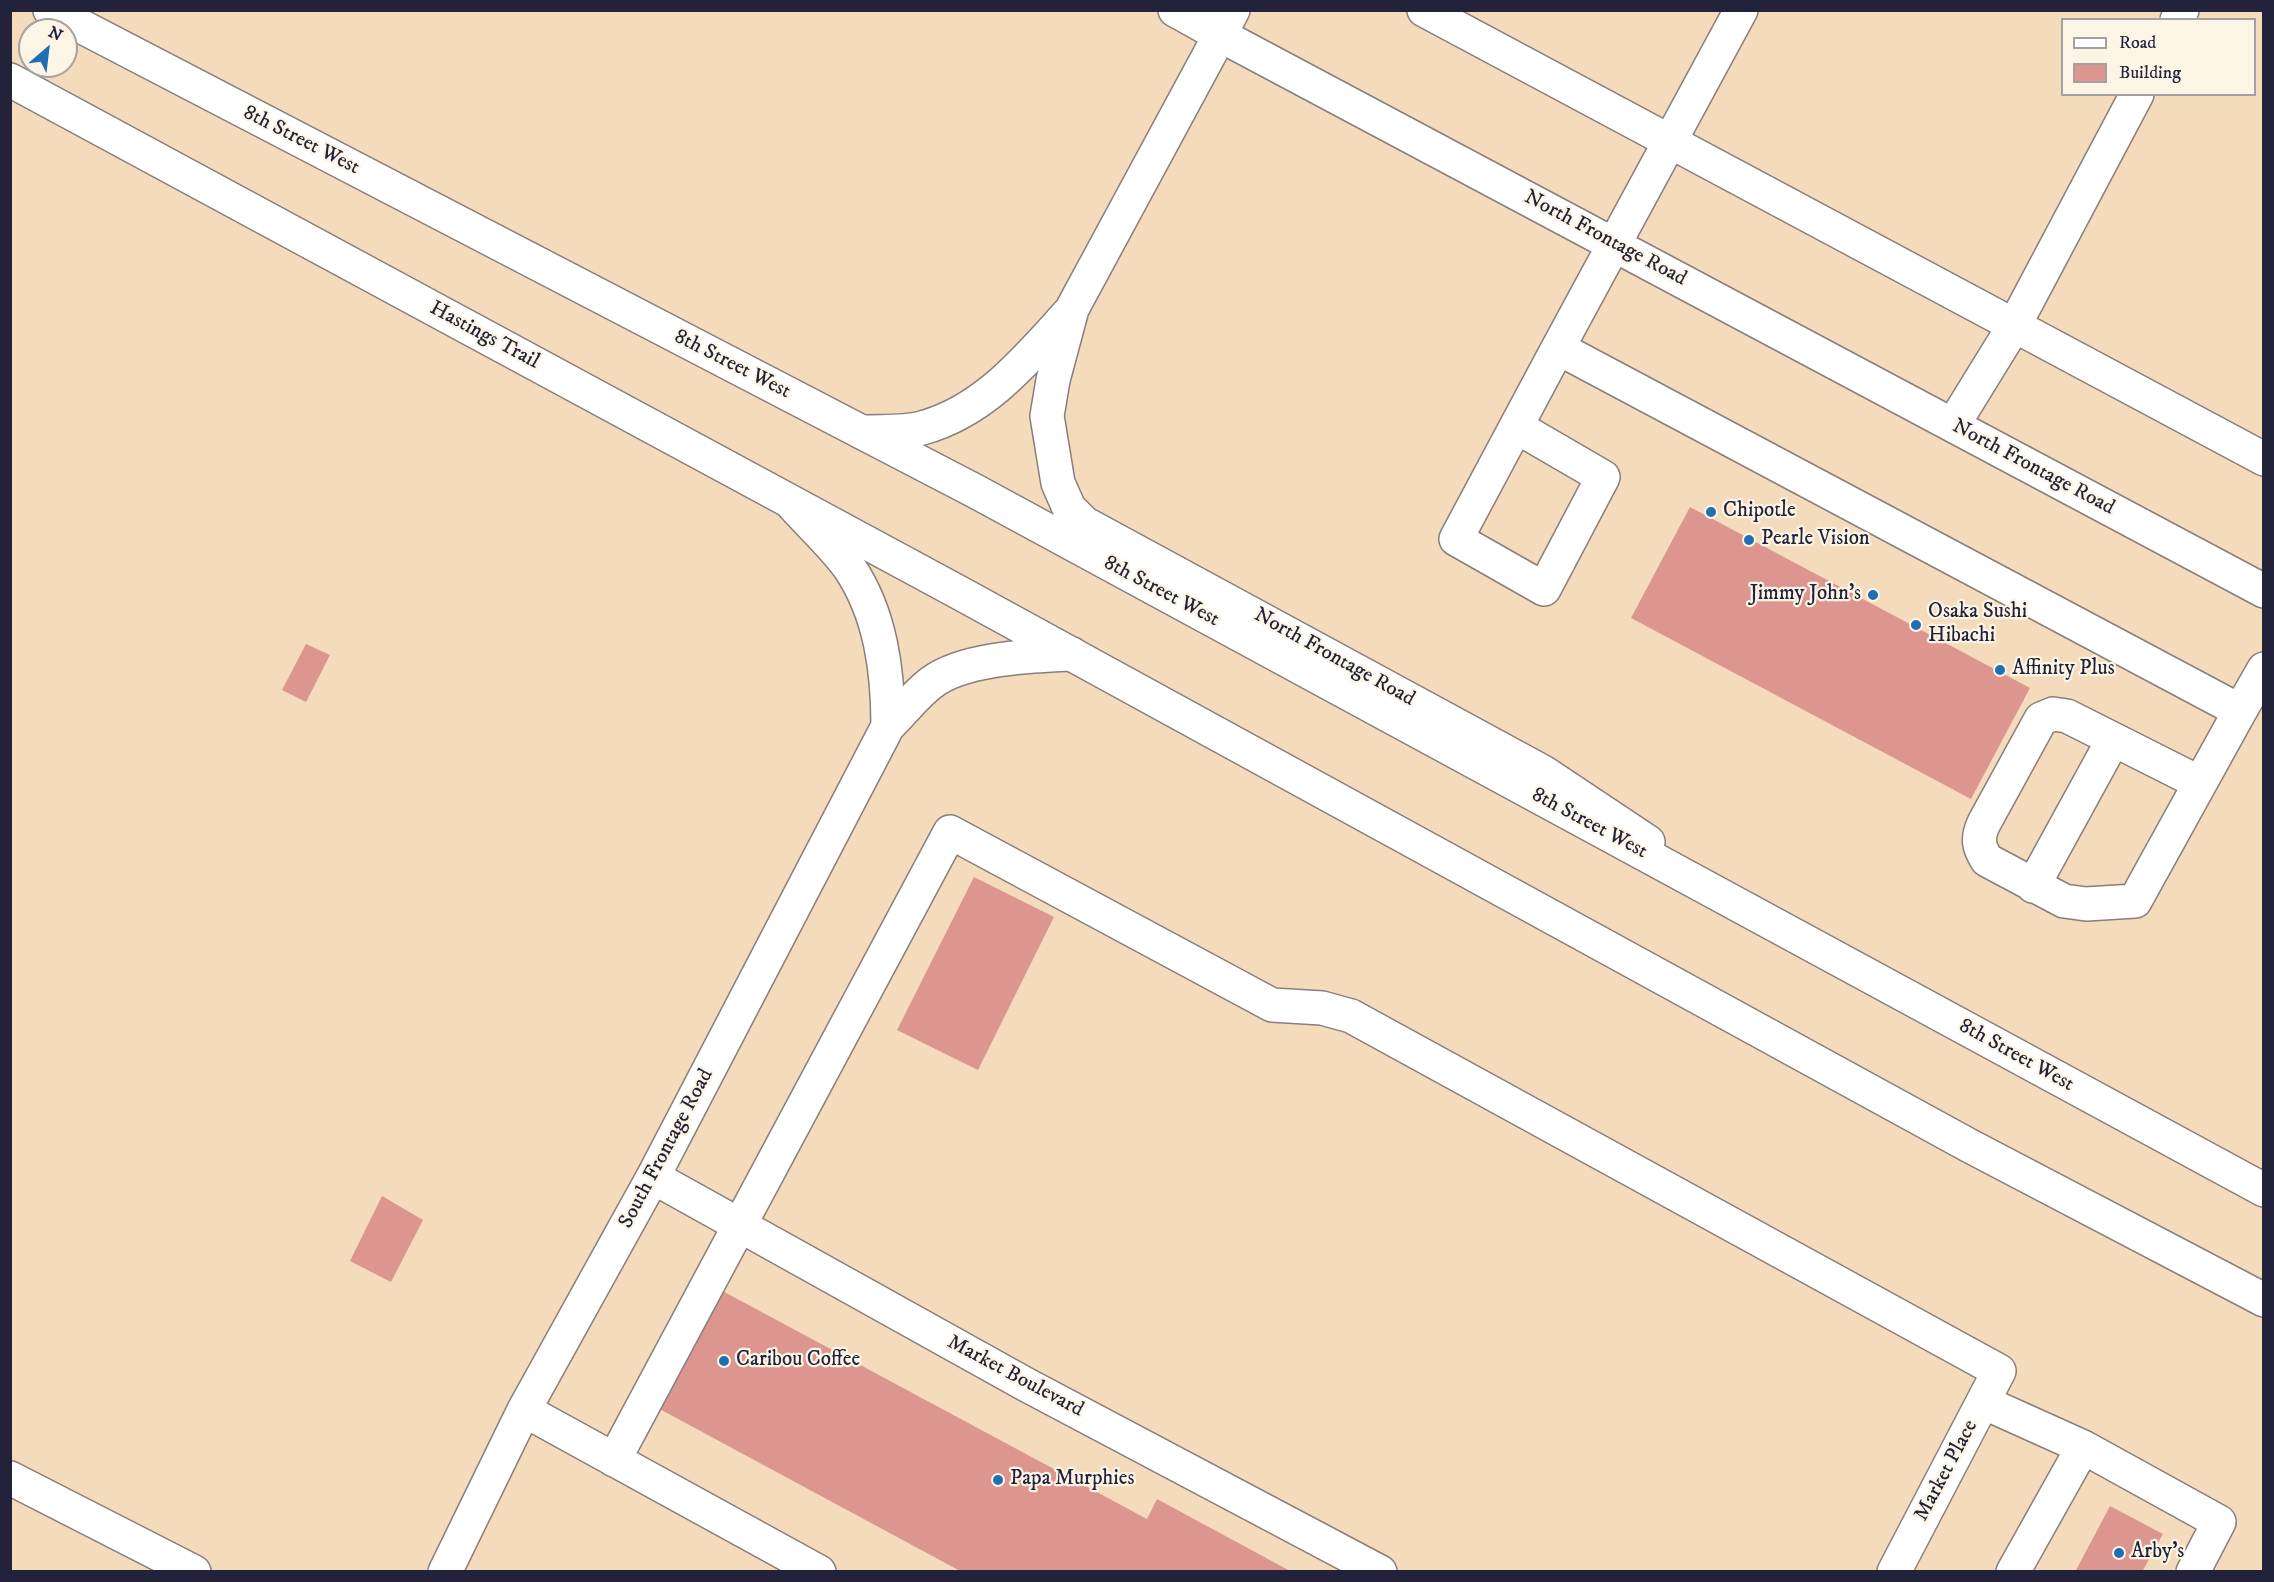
<!DOCTYPE html>
<html>
<head>
<meta charset="utf-8">
<style>
  body { margin:0 }
  #map { position:relative; width:2274px; height:1582px; overflow:hidden; background:#f3dbbc; font-family:"IM FELL DW Pica",serif }
  canvas { display:block }
  .frame { position:absolute; inset:0; border:12px solid #22223b; pointer-events:none }
  .legend { position:absolute; left:2061px; top:18px; width:195px; height:78px; box-sizing:border-box; background:#fcf5e5; border:2px solid #a5a1a1; margin:0; padding:8px 10px; list-style:none; font-size:18px; color:#22223b }
  .legend li { display:flex; align-items:center; gap:12px; height:30px }
  .legend b { width:30px; border:2px solid #a5a1a1 }
  .north { position:absolute; left:18px; top:18px; width:60px; height:60px; box-sizing:border-box; background:#fcf5e5; border:2px solid #a5a1a1; border-radius:50%; rotate:28deg; font-size:16px; font-weight:700; line-height:24px; text-align:center; color:#22223b }
  .north::after { content:''; display:block; margin:auto; width:21px; height:27px; background:#1f6fb2; clip-path:polygon(50% 0,100% 100%,50% 72%,0 100%) }
</style>
</head>
<body>
<div id="map">
<canvas width="2274" height="1582"></canvas>
<div class="frame"></div>
<ul class="legend">
<li><b style="height:8px;background:#fff"></b>Road</li>
<li><b style="height:16px;background:#dc968f"></b>Building</li>
</ul>
<div class="north">N</div>
</div>
<script>
const ctx = document.querySelector('canvas').getContext('2d');
ctx.lineJoin = 'round';
function fill(path, color) {
  ctx.fillStyle = color;
  ctx.fill(path, 'evenodd');
}
function trace(path, color, width, dash) {
  ctx.strokeStyle = color;
  ctx.lineWidth = width;
  ctx.lineCap = dash ? 'butt' : 'round';
  ctx.setLineDash(dash || []);
  ctx.stroke(path);
}
function label(font, color, halo, rows, align = 'center') {
  ctx.font = font + ' "IM FELL DW Pica",serif';
  ctx.lineWidth = 4.5;
  ctx.setLineDash([]);
  ctx.textBaseline = 'middle';
  ctx.strokeStyle = halo;
  ctx.fillStyle = color;
  for (const [text, x, y, turn = 0] of rows) {
    ctx.save();
    ctx.translate(x, y);
    ctx.rotate((+turn || 0) * Math.PI / 180);
    ctx.textAlign = isNaN(turn) ? turn : align;
    if (halo) ctx.strokeText(text, 0, 0);
    ctx.fillText(text, 0, 0);
    ctx.restore();
  }
}
const building = new Path2D(`
  M1690 507 2030 688 1971 799 1631 618Z
  M306 644 330 655 306 702 282 690Z
  M974 877 1054 917 978 1070 897 1030Z
  M382 1196 423 1220 391 1282 350 1261Z
  M717 1288 1147 1519 1157 1499 1292 1572H962L654 1406Z
  M2110 1506 2163 1534 2142 1572H2075Z`);
const minor = new Path2D(`
  M1175 10 1220 35 1233 10
  M1424 10 2264 459
  M1741 10 1558 348 2240 711 2264 669
  M2177 20 2182 10
  M1953 425 2014 326 2137 94
  M1517 427 1603 477 1544 589 1456 539 1558 348
  M862 432C881 431 904 433 922 428 985 411 1027 359 1069 313
  M793 505C811 525 833 545 849 567 881 614 888 672 888 726
  M2200 783 2067 716 2053 714 2041 719 1984 823C1977 838 1978 846 1987 860L2064 901 2086 904 2135 901 2240 711
  M1648 842 1543 772 1084 523 1069 508 1058 483 1047 416 1053 380 1072 309 1220 35 2264 591
  M2033 886 2113 740
  M653 1177 1025 1384 1380 1572
  M1983 1402 2083 1447
  M524 1410 819 1572
  M614 1460 950 832 1272 1005 1322 1008 1351 1016 1999 1371 1894 1572
  M10 1478 194 1572
  M445 1572 524 1410 653 1177 888 726C902 713 915 695 931 683 963 658 1032 656 1072 654
  M2013 1572 2083 1447 2219 1522 2193 1572`);
const highway = new Path2D(`
  M50 10 975 491 2264 1190
  M10 80 958 592 1970 1146 2264 1300`);
const markers = [
  [1711,512,6,"#1f6fb2"],
  [1749,540,6,"#1f6fb2"],
  [1873,595,6,"#1f6fb2"],
  [1916,625,6,"#1f6fb2"],
  [2000,670,6,"#1f6fb2"],
  [724,1361,6,"#1f6fb2"],
  [998,1480,6,"#1f6fb2"],
  [2119,1553,6,"#1f6fb2"]
];
const streetNames = [
  ["8th Street West",301,141,27],
  ["North Frontage Road",1605,239,28],
  ["Hastings Trail",484,336,28],
  ["8th Street West",732,365,27],
  ["North Frontage Road",2033,468,28],
  ["8th Street West",1161,592,28],
  ["North Frontage Road",1334,658,29],
  ["8th Street West",1589,824,28],
  ["8th Street West",2016,1056,29],
  ["South Frontage Road",667,1149,-62],
  ["Market Boulevard",1015,1377,28],
  ["Market Place",1947,1471,-62]
];
const poiNames = [
  ["Chipotle",1723,512],
  ["Pearle Vision",1761,540],
  ["Jimmy John's",1861,595,"right"],
  ["Osaka Sushi",1928,613],
  ["Hibachi",1928,637],
  ["Affinity Plus",2012,670],
  ["Caribou Coffee",736,1361],
  ["Papa Murphies",1010,1480],
  ["Arby's",2131,1553]
];
fill(building, '#dc968f');
trace(minor, '#8a7e7c', 36);
trace(highway, '#8a7e7c', 36);
trace(minor, '#fff', 33);
trace(highway, '#fff', 33);
for (const [x, y, r, color] of markers) {
  const dot = new Path2D();
  dot.arc(x, y, r, 0, 2 * Math.PI);
  ctx.fillStyle = color;
  ctx.fill(dot);
  trace(dot, '#fcf5e5', 2);
}
label('21px', '#22223b', '#fcf5e5', streetNames);
label('21px', '#22223b', '#fcf5e5', poiNames, 'left');
</script>
</body>
</html>
